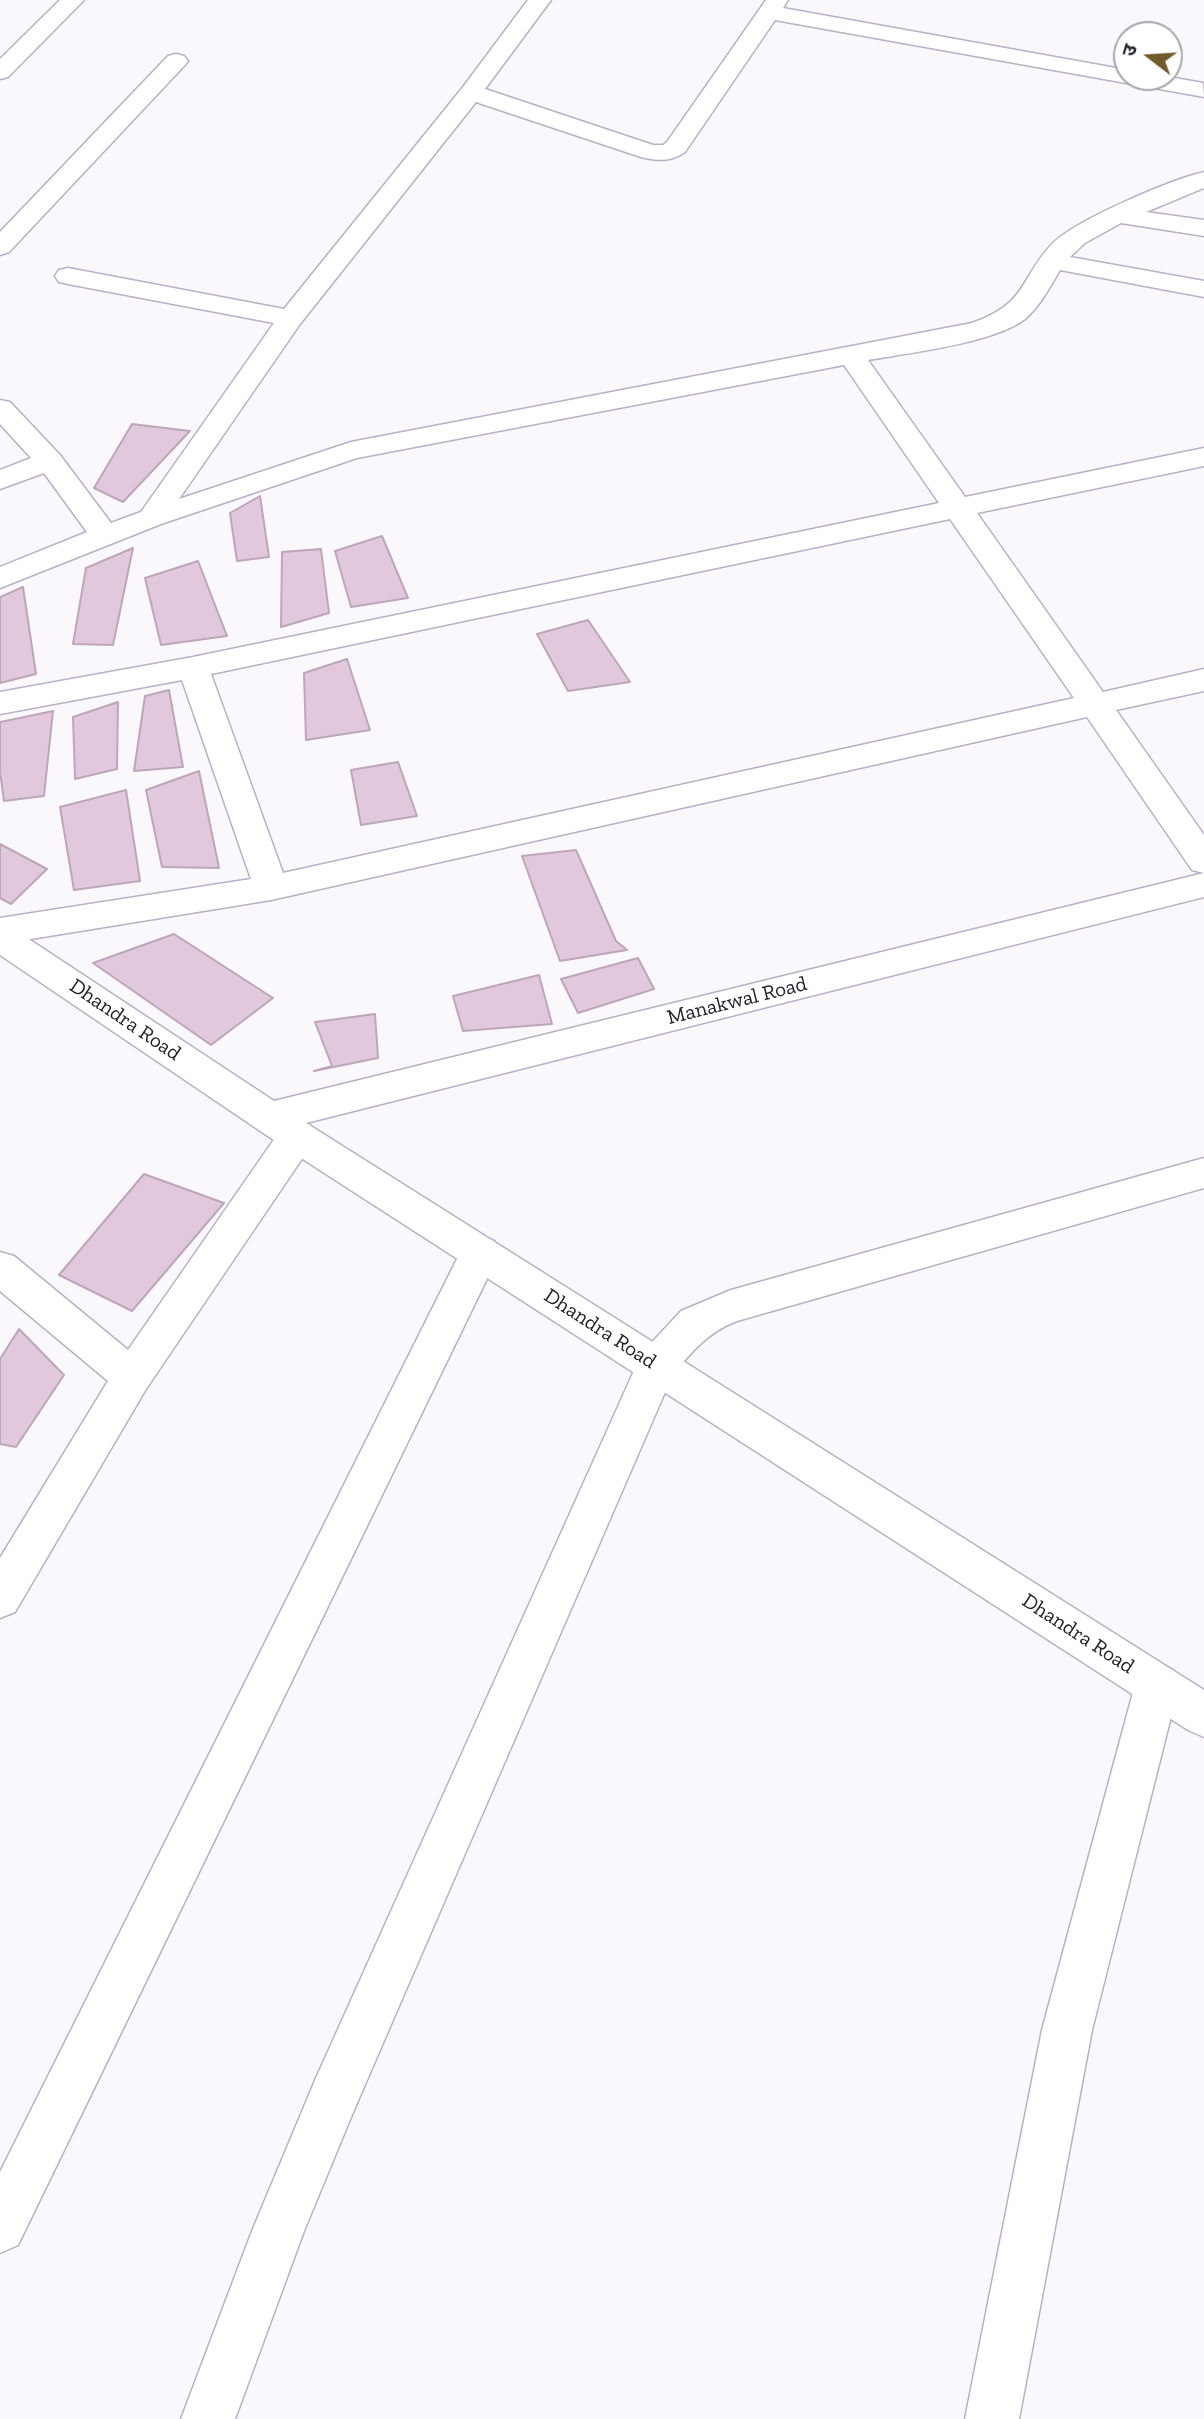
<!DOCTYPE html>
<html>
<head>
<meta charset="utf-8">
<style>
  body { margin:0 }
  #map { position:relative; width:1204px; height:2419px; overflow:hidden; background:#faf8fd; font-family:"Zilla Slab","Noto Sans Devanagari",serif }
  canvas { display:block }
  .north { position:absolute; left:1113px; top:21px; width:70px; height:70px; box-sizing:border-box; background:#fff; border:2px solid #a8a6aa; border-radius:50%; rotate:287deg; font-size:19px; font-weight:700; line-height:28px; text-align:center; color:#26212b }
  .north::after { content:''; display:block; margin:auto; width:24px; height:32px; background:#725b2b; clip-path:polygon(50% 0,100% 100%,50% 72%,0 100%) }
</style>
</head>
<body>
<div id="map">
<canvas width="1204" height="2419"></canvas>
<div class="north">उ</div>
</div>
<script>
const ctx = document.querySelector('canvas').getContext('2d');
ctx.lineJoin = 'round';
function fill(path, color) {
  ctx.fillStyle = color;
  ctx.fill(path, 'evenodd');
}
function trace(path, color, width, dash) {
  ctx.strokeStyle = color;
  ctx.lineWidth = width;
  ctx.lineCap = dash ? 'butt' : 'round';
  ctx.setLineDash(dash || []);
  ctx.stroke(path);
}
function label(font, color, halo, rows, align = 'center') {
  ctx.font = font + ' "Zilla Slab",serif';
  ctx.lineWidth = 5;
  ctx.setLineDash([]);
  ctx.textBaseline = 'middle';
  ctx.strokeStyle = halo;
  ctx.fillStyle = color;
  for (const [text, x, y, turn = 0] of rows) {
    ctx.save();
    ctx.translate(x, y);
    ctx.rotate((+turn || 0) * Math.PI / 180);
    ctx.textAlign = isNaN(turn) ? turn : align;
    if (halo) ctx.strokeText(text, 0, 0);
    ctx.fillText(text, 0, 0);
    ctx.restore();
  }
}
const building = new Path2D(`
  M132 424 190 431 123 502 94 488Z
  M260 496 269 557 237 561 230 513Z
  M382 536 408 598 351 607 335 551Z
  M133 548 113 645 73 644 86 568Z
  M321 549 329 613 281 627 282 552Z
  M198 561 227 636 161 645 145 578Z
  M23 587 36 674 0 683V597Z
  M588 620 630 682 568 691 537 634Z
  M347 659 370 730 306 740 304 673Z
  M169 690 183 767 134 771 145 696Z
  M118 702 117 769 75 779 73 717Z
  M53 711 44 796 4 801 0 772V722Z
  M398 762 417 816 361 825 351 770Z
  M199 771 219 868 162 867 146 790Z
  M126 790 140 881 74 890 60 807Z
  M0 844 47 869 11 904 0 898Z
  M576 850 616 941 627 950 560 961 522 856Z
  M174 934 273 998 211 1045 93 963Z
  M638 958 654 989 578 1013 561 979Z
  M539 975 552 1024 463 1031 453 996Z
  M375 1014 378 1058 314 1071 332 1066 315 1022Z
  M144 1174 224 1203 132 1311 59 1275Z
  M19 1329 64 1375 16 1447 0 1444V1359Z`);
const street = new Path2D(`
  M60 0H84L8 77 0 79V59Z
  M528 0H551L485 89 653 145H663L667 142 766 0H788L783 8 1127 70V77H1169L1203 83 1204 97 775 20 685 152C671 162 657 161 641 157L476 102 300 324 179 499 351 442 972 323C1029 303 1019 278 1053 243 1078 219 1170 180 1204 172V188L1146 212 1204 220V236L1121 223 1085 243 1070 257 1204 281V297L1060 270C1050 287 1040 306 1025 319 994 343 909 353 868 360L965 497 1204 448V466L977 513 1103 692 1204 669V691L1116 710 1204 835V873L1192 870 1087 717 271 900 0 944V918L251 879 182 680 0 714V692L193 657 939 503 844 365 357 458 161 524 0 588V567L87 532 44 473 0 489V470L31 458 0 424V400L10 402 60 455 111 523 141 512 274 323 68 284 59 282 55 276 59 270 68 268 284 309 463 87ZM950 519 1074 698 283 873 211 674Z
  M176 54 184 56 188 61 184 66 9 252 0 255V232L168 56Z
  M297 1121 310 1125 316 1136 310 1147 146 1389 15 1612 0 1618V1558L108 1381 0 1291V1252L14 1256 128 1350 284 1125Z
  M1204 1158V1188L737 1321C708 1332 691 1352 672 1376L354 2110 304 2231 235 2419H181L252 2231 316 2078 642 1353 681 1311 731 1290Z
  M480 1236 494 1241 500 1252 18 2245 0 2253V2172L466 1241Z
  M1157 1664 1173 1670 1179 1685 1092 2030 1019 2419H965L1042 2030 1135 1685 1141 1670Z`);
const secondary = new Path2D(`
  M1204 873V897L306 1123 1204 1690V1737L1188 1730 284 1147 0 955V924L12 928 274 1101Z`);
const streetNames = [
  ["Manakwal Road",737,1001,-14],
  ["Dhandra Road",125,1020,34],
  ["Dhandra Road",600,1329,33],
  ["Dhandra Road",1078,1634,33]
];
fill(building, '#e1c8dc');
trace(building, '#bea6b9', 2);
trace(street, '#baafc8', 3);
trace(secondary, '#baafc8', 3);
fill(street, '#fff');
fill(secondary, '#fff');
label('21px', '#26212b', '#fff', streetNames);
</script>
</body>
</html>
